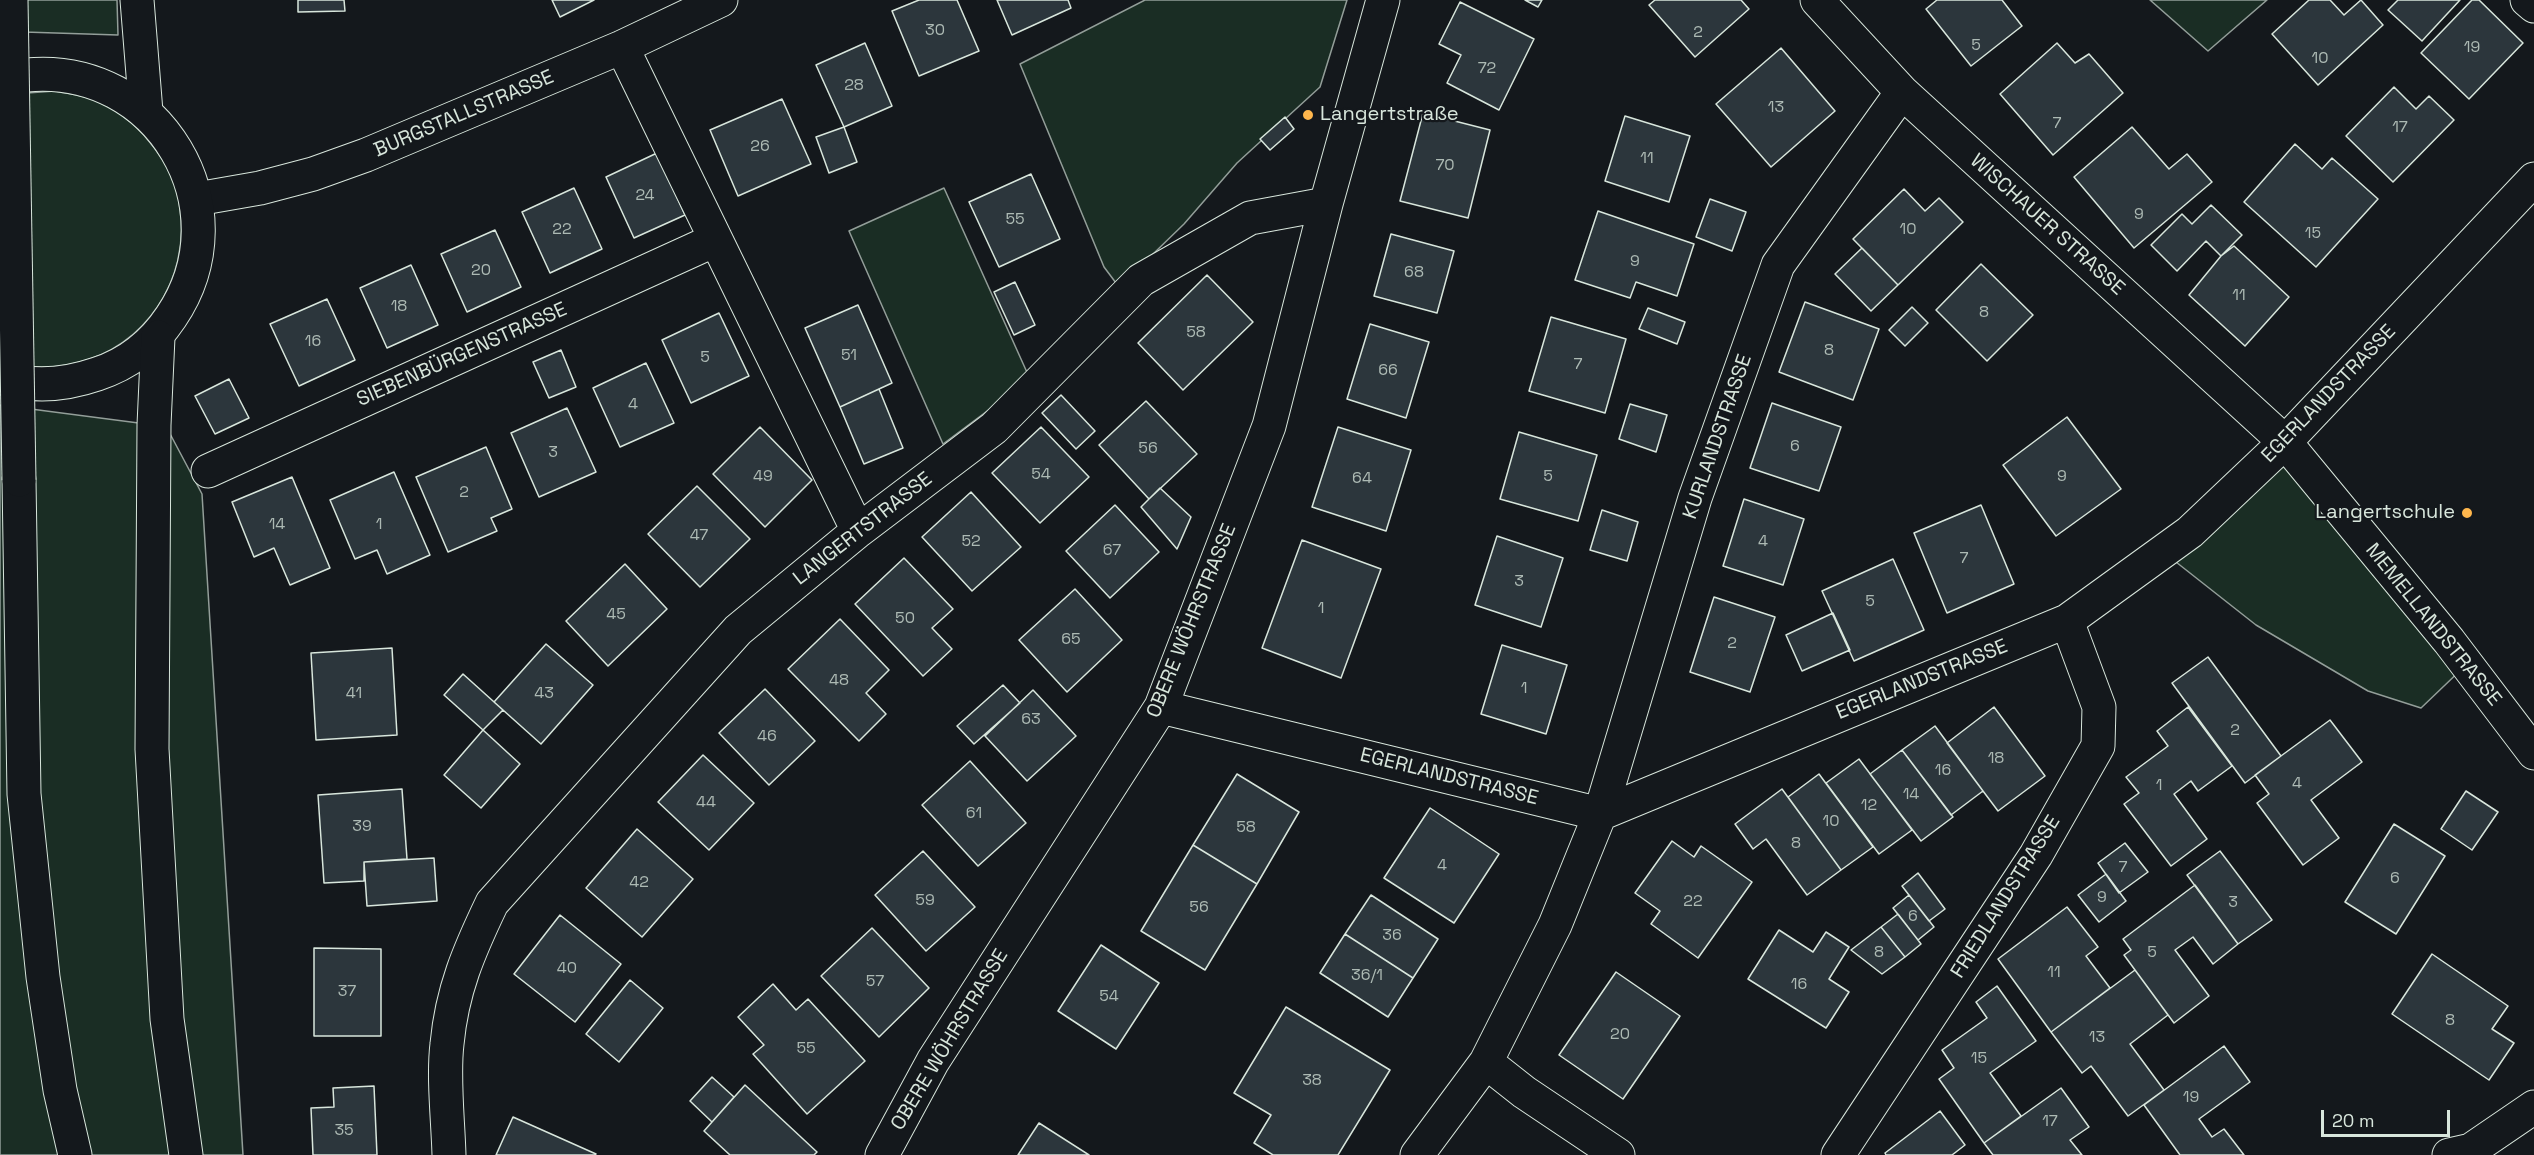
<!DOCTYPE html>
<html>
<head>
<meta charset="utf-8">
<style>
  body { margin:0 }
  #map { position:relative; width:2534px; height:1155px; overflow:hidden; background:#14181c; font-family:"Space Grotesk",sans-serif }
  canvas { display:block }
  .scale { position:absolute; left:2321px; top:1110px; width:129px; height:27px; box-sizing:border-box; border:3px solid #d8e6dc; border-top:0; padding-left:8px; font-size:18px; line-height:21px; white-space:nowrap; color:#d8e6dc; -webkit-text-stroke:4px #14181c; paint-order:stroke }
</style>
</head>
<body>
<div id="map">
<canvas width="2534" height="1155"></canvas>
<div class="scale">20 m</div>
</div>
<script>
const ctx = document.querySelector('canvas').getContext('2d');
ctx.lineJoin = 'round';
function fill(path, color) {
  ctx.fillStyle = color;
  ctx.fill(path, 'evenodd');
}
function trace(path, color, width, dash) {
  ctx.strokeStyle = color;
  ctx.lineWidth = width;
  ctx.lineCap = dash ? 'butt' : 'round';
  ctx.setLineDash(dash || []);
  ctx.stroke(path);
}
function label(font, color, halo, rows, align = 'center') {
  ctx.font = font + ' "Space Grotesk",sans-serif';
  ctx.lineWidth = 4.5;
  ctx.setLineDash([]);
  ctx.textBaseline = 'middle';
  ctx.strokeStyle = halo;
  ctx.fillStyle = color;
  for (const [text, x, y, turn = 0] of rows) {
    ctx.save();
    ctx.translate(x, y);
    ctx.rotate((+turn || 0) * Math.PI / 180);
    ctx.textAlign = isNaN(turn) ? turn : align;
    if (halo) ctx.strokeText(text, 0, 0);
    ctx.fillText(text, 0, 0);
    ctx.restore();
  }
}
const green = new Path2D(`
  M23 0H117L118 35 24 32Z
  M1145 0H1347L1320 87 1237 163 1184 224 1119 287 1104 267 1020 64Z
  M2150 0H2267L2208 51Z
  M55 91C68 94 82 95 95 100 112 107 130 120 143 134 157 150 169 167 177 187 179 194 179 202 180 210 190 279 145 348 76 363 51 369 24 369 0 360V99L13 94Z
  M944 188 1030 379 943 444 849 231Z
  M0 405 154 425 168 430 202 494 243 1155H0Z
  M2285 442 2467 664 2421 708 2368 691 2256 625 2162 551Z`);
const building = new Path2D(`
  M298 0H344L345 11 298 12Z
  M552 0H594L560 17Z
  M919 0H957L979 51 919 76 892 11Z
  M997 0H1068L1071 8 1012 35Z
  M1525 0H1542L1538 7Z
  M1655 0H1741L1749 9 1695 57 1649 5Z
  M1937 0H2002L2022 26 1971 66 1926 9Z
  M2309 0H2330L2344 15 2361 0 2383 25 2318 85 2272 34Z
  M2398 0H2460L2422 41 2388 10Z
  M2472 0H2479L2523 43 2469 99 2421 53Z
  M1460 2 1534 39 1499 110 1447 83 1461 55 1439 44Z
  M865 43 892 106 844 127 816 65Z
  M2057 43 2075 63 2089 54 2123 93 2053 155 2000 94Z
  M1781 48 1835 111 1771 167 1716 104Z
  M2394 87 2416 109 2429 96 2454 120 2393 182 2346 136Z
  M782 99 811 164 738 196 710 130Z
  M1423 113 1490 130 1468 218 1400 201Z
  M1625 116 1690 136 1669 202 1605 181Z
  M1285 117 1294 129 1270 150 1260 139Z
  M844 127 857 162 829 173 816 137Z
  M2132 127 2169 169 2187 154 2212 182 2134 248 2074 177Z
  M2295 144 2322 169 2332 158 2378 199 2316 267 2244 202Z
  M657 153 685 215 634 238 606 177Z
  M1031 174 1060 239 999 267 969 202Z
  M574 188 602 249 550 273 522 212Z
  M1904 189 1925 211 1939 198 1963 222 1898 285 1853 239Z
  M1710 199 1746 212 1732 251 1696 237Z
  M2211 205 2242 235 2221 256 2206 241 2177 271 2151 245 2182 214 2192 224Z
  M1598 211 1694 244 1677 296 1636 282 1630 298 1575 280Z
  M495 230 521 287 467 312 441 254Z
  M1391 234 1454 251 1437 313 1374 296Z
  M2234 246 2289 297 2245 346 2189 295 2221 256Z
  M1862 248 1898 285 1871 311 1835 274Z
  M1981 264 2033 315 1987 361 1936 310Z
  M411 265 438 325 387 348 360 288Z
  M1207 275 1253 322 1183 390 1138 343Z
  M1015 282 1035 325 1014 335 994 292Z
  M327 299 355 360 299 386 270 324Z
  M1805 302 1879 329 1853 400 1779 372Z
  M858 305 892 383 840 407 805 328Z
  M1912 307 1928 323 1905 346 1889 330Z
  M1648 308 1685 322 1677 344 1639 329Z
  M719 313 749 376 691 403 662 340Z
  M1551 317 1626 339 1605 413 1529 391Z
  M1370 324 1429 342 1406 418 1347 399Z
  M561 350 576 387 549 398 533 362Z
  M646 363 674 423 620 447 593 388Z
  M229 379 249 418 215 434 195 396Z
  M879 389 903 448 864 464 840 407Z
  M1061 395 1095 431 1076 449 1042 413Z
  M1146 401 1197 454 1149 499 1099 445Z
  M1772 403 1841 427 1819 491 1750 468Z
  M1630 404 1667 415 1656 452 1619 439Z
  M567 408 596 472 539 497 511 433Z
  M2067 417 2121 489 2056 536 2003 465Z
  M760 427 812 480 765 527 713 474Z
  M1041 427 1089 477 1040 523 992 473Z
  M1338 427 1411 450 1386 531 1312 507Z
  M1519 432 1597 455 1578 521 1500 499Z
  M486 447 512 509 491 518 497 531 448 552 416 477Z
  M394 472 430 555 387 574 377 550 355 559 330 500Z
  M292 477 330 568 290 585 274 548 254 557 232 502Z
  M697 486 750 539 700 587 648 534Z
  M1160 488 1191 517 1177 549 1141 507Z
  M971 492 1021 547 972 591 922 537Z
  M1744 499 1804 519 1783 585 1723 566Z
  M1115 505 1159 552 1110 598 1066 551Z
  M1981 505 2014 584 1947 613 1914 533Z
  M1602 510 1638 522 1627 561 1590 550Z
  M1497 536 1563 558 1541 627 1475 605Z
  M1302 540 1381 569 1341 678 1262 648Z
  M904 558 953 609 932 628 952 649 923 676 855 604Z
  M1893 559 1924 630 1854 661 1822 591Z
  M625 564 667 609 608 666 566 621Z
  M1075 589 1122 640 1067 692 1019 640Z
  M1714 597 1775 617 1750 692 1690 672Z
  M1833 613 1850 650 1802 671 1786 635Z
  M840 619 889 670 866 693 886 714 859 741 788 669Z
  M546 644 593 685 541 744 494 702Z
  M1502 645 1567 665 1546 734 1481 714Z
  M392 648 397 735 316 740 311 653Z
  M2208 657 2281 756 2245 783 2172 683Z
  M463 674 503 710 483 730 444 695Z
  M1003 685 1020 703 974 744 957 726Z
  M765 689 815 741 769 785 719 733Z
  M1033 690 1076 736 1027 781 985 736Z
  M1994 707 2045 776 1998 811 1947 743Z
  M2188 707 2232 766 2198 791 2191 781 2174 794 2207 839 2171 866 2124 804 2139 793 2126 777 2168 746 2157 731Z
  M2330 720 2362 762 2311 800 2339 838 2303 865 2257 803 2269 794 2255 775Z
  M1935 726 1983 791 1951 815 1902 750Z
  M483 730 520 764 481 808 444 775Z
  M1902 750 1953 817 1921 841 1870 774Z
  M703 755 754 803 709 850 658 802Z
  M1859 759 1912 830 1879 854 1826 783Z
  M970 761 1026 823 978 866 922 805Z
  M1237 774 1299 812 1257 884 1193 845Z
  M1819 774 1873 847 1841 870 1788 797Z
  M402 789 407 859 364 862V881L324 883 318 795Z
  M1782 789 1841 870 1807 895 1766 839 1753 849 1735 824Z
  M2466 791 2498 812 2472 850 2441 829Z
  M1430 808 1499 854 1454 923 1384 878Z
  M2394 824 2445 856 2396 934 2345 902Z
  M637 829 693 879 642 937 586 888Z
  M1672 841 1694 857 1701 846 1752 882 1698 958 1651 924 1660 911 1635 893Z
  M2125 843 2148 872 2119 893 2098 863Z
  M1193 845 1257 884 1205 970 1141 931Z
  M923 851 975 907 926 951 875 895Z
  M2220 851 2272 920 2238 944 2187 875Z
  M434 858 437 901 367 906 364 862Z
  M1918 873 1945 909 1929 921 1902 886Z
  M2106 874 2126 901 2099 922 2078 895Z
  M2195 885 2238 944 2213 964 2193 937 2175 950 2209 996 2174 1023 2124 955 2131 950 2123 939Z
  M1371 895 1438 939 1413 978 1345 934Z
  M1909 895 1934 927 1918 940 1893 908Z
  M2067 907 2098 947 2086 956 2110 988 2051 1032 1998 959Z
  M1898 914 1921 944 1905 957 1881 927Z
  M560 915 621 964 575 1022 514 974Z
  M1881 927 1905 957 1882 974 1851 950Z
  M872 928 929 988 879 1037 821 976Z
  M1779 930 1813 952 1826 932 1849 947 1829 979 1849 992 1826 1028 1748 979Z
  M1345 934 1413 978 1388 1017 1320 973Z
  M1101 945 1159 983 1116 1049 1058 1011Z
  M314 948 381 949V1036H314Z
  M2432 954 2508 1006 2492 1029 2514 1043 2489 1080 2392 1014Z
  M2135 970 2168 1015 2130 1044 2164 1090 2128 1116 2091 1066 2082 1073 2051 1032Z
  M1616 972 1680 1016 1623 1099 1559 1055Z
  M630 980 663 1008 619 1062 586 1034Z
  M773 984 796 1010 808 999 865 1061 807 1114 753 1054 764 1045 738 1017Z
  M1997 986 2036 1041 1990 1073 2021 1116 1984 1143 1939 1079 1954 1068 1942 1050 1987 1018 1976 1002Z
  M1286 1007 1390 1070 1338 1155H1273L1254 1143 1271 1115 1234 1093Z
  M2224 1046 2250 1082 2199 1119 2212 1137 2224 1129 2244 1155H2180L2144 1105Z
  M712 1077 734 1097 712 1122 690 1101Z
  M745 1085 817 1152 814 1155H730L704 1131Z
  M374 1086 377 1155H313L311 1108 334 1107 333 1088Z
  M2061 1088 2089 1127 2070 1140 2082 1155H1993L1984 1143Z
  M1940 1111 1965 1145 1952 1155H1886L1885 1153Z
  M513 1117 596 1154 595 1155H496Z
  M1039 1123 1089 1155H1018Z`);
const minor = new Path2D(`
  M1817 0 1902 92 2285 442 2449 641 2534 753
  M2527 0 2534 6
  M622 47 858 531
  M197 199 260 188 313 174 366 155 622 47 721 0
  M208 471 715 240
  M1161 707 1600 814 2067 621 2190 532 2285 442 2534 179
  M1486 1062 1524 1092 1618 1155
  M449 1155C448 1120 443 1077 447 1044 452 990 469 951 492 903L738 630 858 531 994 428 1141 280 1250 218 1326 204
  M882 1155 933 1061 1161 707 1269 426 1326 204 1383 0
  M1417 1155 1486 1062 1555 925 1600 814 1695 498 1778 265 1902 92
  M1838 1155 2036 855 2098 746 2099 707 2067 621
  M2449 1155 2471 1150 2534 1107`);
const secondary = new Path2D(`
  M137 0 146 112
  M0 82C9 80 18 76 26 75 159 62 245 208 171 317 153 344 128 364 97 374 65 385 32 388 0 377`);
const trunk = new Path2D(`
  M158 337 154 425 152 749 167 1019 186 1155
  M19 480 24 794 43 977 60 1090 75 1155`);
const trunkBridge = new Path2D(`
  M11 0 19 480`);
const markers = [
  [1308,115,6,"#ffb74d"],
  [2467,513,6,"#ffb74d"]
];
const numberNames = [
  ["30",935,31],
  ["2",1698,33],
  ["5",1976,46],
  ["19",2472,48],
  ["10",2320,59],
  ["72",1487,69],
  ["28",854,86],
  ["13",1776,108],
  ["7",2057,124],
  ["17",2400,128],
  ["26",760,147],
  ["11",1647,159],
  ["70",1445,166],
  ["24",645,196],
  ["9",2139,215],
  ["55",1015,220],
  ["22",562,230],
  ["10",1908,230],
  ["15",2313,234],
  ["9",1635,262],
  ["20",481,271],
  ["68",1414,273],
  ["11",2239,296],
  ["18",399,307],
  ["8",1984,313],
  ["58",1196,333],
  ["16",313,342],
  ["8",1829,351],
  ["51",849,356],
  ["5",705,358],
  ["7",1578,365],
  ["66",1388,371],
  ["4",633,405],
  ["6",1795,447],
  ["56",1148,449],
  ["3",553,453],
  ["54",1041,475],
  ["49",763,477],
  ["5",1548,477],
  ["9",2062,477],
  ["64",1362,479],
  ["2",464,493],
  ["14",277,525],
  ["1",379,525],
  ["47",699,536],
  ["52",971,542],
  ["4",1763,542],
  ["67",1112,551],
  ["7",1964,559],
  ["3",1519,582],
  ["5",1870,602],
  ["1",1321,609],
  ["45",616,615],
  ["50",905,619],
  ["65",1071,640],
  ["2",1732,644],
  ["48",839,681],
  ["1",1524,689],
  ["41",354,694],
  ["43",544,694],
  ["63",1031,720],
  ["2",2235,731],
  ["46",767,737],
  ["18",1996,759],
  ["16",1943,771],
  ["4",2297,784],
  ["1",2159,786],
  ["14",1911,795],
  ["44",706,803],
  ["12",1869,806],
  ["61",974,814],
  ["10",1831,822],
  ["39",362,827],
  ["58",1246,828],
  ["8",1796,844],
  ["4",1442,866],
  ["7",2123,868],
  ["6",2395,879],
  ["42",639,883],
  ["9",2102,898],
  ["59",925,901],
  ["22",1693,902],
  ["3",2233,903],
  ["56",1199,908],
  ["6",1913,917],
  ["36",1392,936],
  ["8",1879,953],
  ["5",2152,953],
  ["40",567,969],
  ["11",2054,973],
  ["36/1",1367,976],
  ["57",875,982],
  ["16",1799,985],
  ["37",347,992],
  ["54",1109,997],
  ["8",2450,1021],
  ["20",1620,1035],
  ["13",2097,1038],
  ["55",806,1049],
  ["15",1979,1059],
  ["38",1312,1081],
  ["19",2191,1098],
  ["17",2050,1122],
  ["35",344,1131]
];
const streetNames = [
  ["BURGSTALLSTRASSE",464,114,-23],
  ["WISCHAUER STRASSE",2047,225,42],
  ["SIEBENBÜRGENSTRASSE",462,355,-24],
  ["EGERLANDSTRASSE",2329,394,-46],
  ["KURLANDSTRASSE",1718,437,-71],
  ["LANGERTSTRASSE",863,529,-38],
  ["OBERE WÖHRSTRASSE",1192,621,-68],
  ["MEMELLANDSTRASSE",2433,625,51],
  ["EGERLANDSTRASSE",1922,680,-22],
  ["EGERLANDSTRASSE",1449,777,14],
  ["FRIEDLANDSTRASSE",2006,897,-58],
  ["OBERE WÖHRSTRASSE",950,1040,-59]
];
const poiNames = [
  ["Langertstraße",1320,115],
  ["Langertschule",2455,513,"right"]
];
fill(green, '#1a2d24');
trace(green, '#939e99', 1.5);
fill(building, '#2c363c');
trace(building, '#d8e6dc', 1.5);
trace(minor, '#d8e6dc', 35);
trace(secondary, '#d8e6dc', 35);
trace(trunk, '#d8e6dc', 35);
trace(minor, '#14181c', 33);
trace(secondary, '#14181c', 33);
trace(trunk, '#14181c', 33);
trace(trunkBridge, '#d8e6dc', 35, []);
trace(trunkBridge, '#14181c', 33);
for (const [x, y, r, color] of markers) {
  const dot = new Path2D();
  dot.arc(x, y, r, 0, 2 * Math.PI);
  ctx.fillStyle = color;
  ctx.fill(dot);
  trace(dot, '#14181c', 2);
}
label('16px', '#adbab4', null, numberNames);
label('20px', '#d8e6dc', '#14181c', streetNames);
label('20px', '#d8e6dc', '#14181c', poiNames, 'left');
</script>
</body>
</html>
